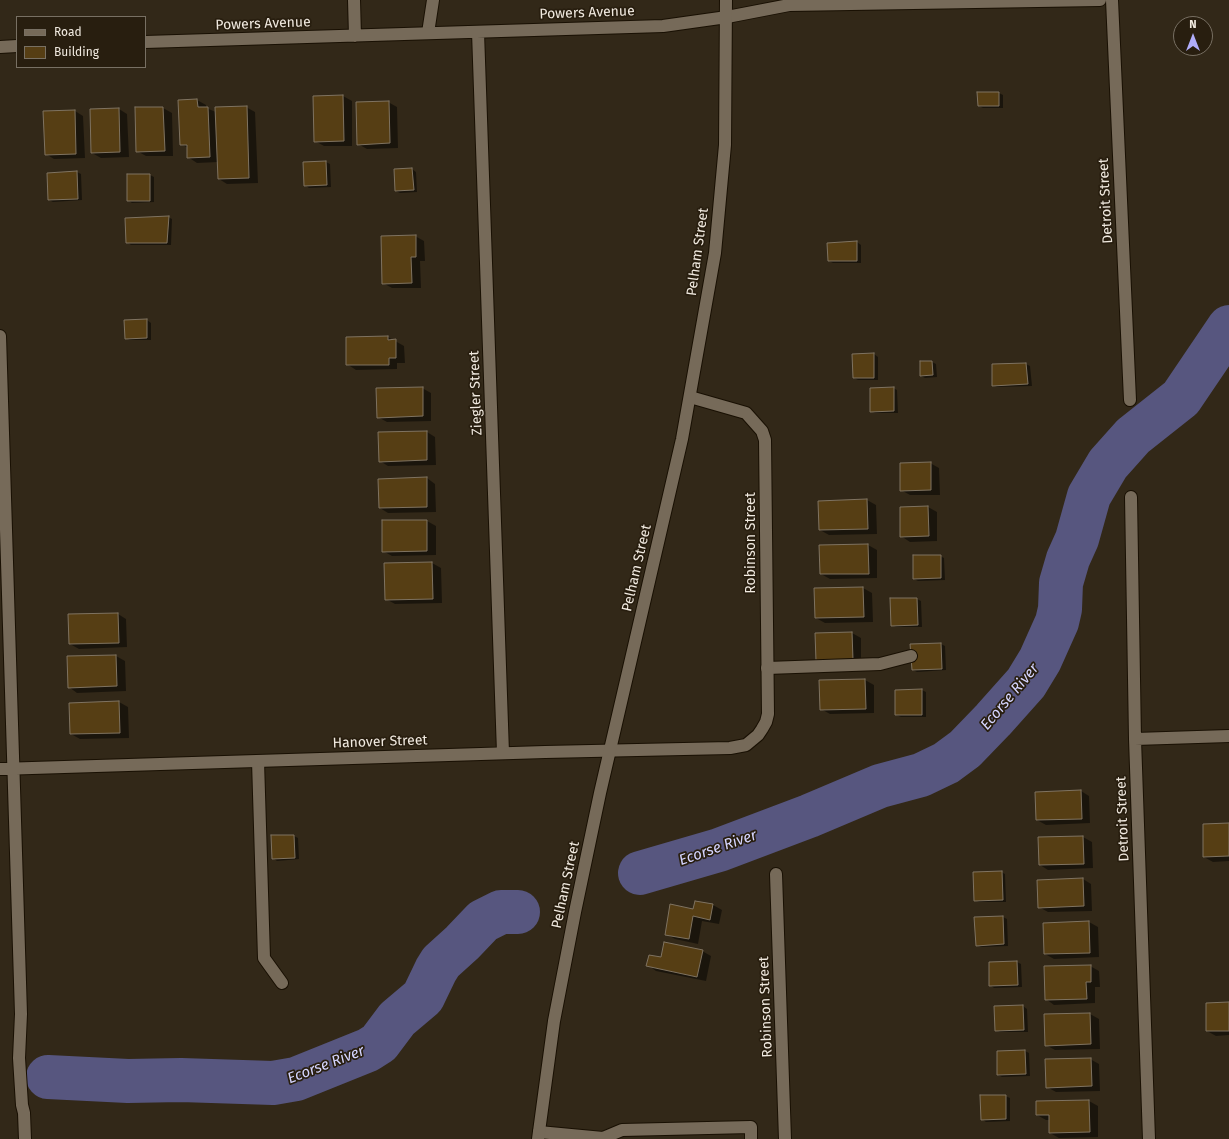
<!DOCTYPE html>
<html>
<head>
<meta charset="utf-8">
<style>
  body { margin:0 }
  #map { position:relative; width:1229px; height:1139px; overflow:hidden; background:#322818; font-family:"Fira Sans",sans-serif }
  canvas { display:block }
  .legend { position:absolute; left:16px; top:16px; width:130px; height:52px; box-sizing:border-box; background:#281e0f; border:1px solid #787063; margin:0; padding:5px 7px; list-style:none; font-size:12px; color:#f1eae0 }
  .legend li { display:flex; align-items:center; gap:8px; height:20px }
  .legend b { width:20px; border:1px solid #787063 }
  .north { position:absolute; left:1173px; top:16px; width:40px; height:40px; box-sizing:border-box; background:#281e0f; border:1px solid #787063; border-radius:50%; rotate:0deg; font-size:11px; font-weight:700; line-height:16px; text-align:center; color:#f1eae0 }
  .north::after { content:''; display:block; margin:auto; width:14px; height:18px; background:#b0adfa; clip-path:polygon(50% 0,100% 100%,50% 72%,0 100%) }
</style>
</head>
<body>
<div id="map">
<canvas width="1229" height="1139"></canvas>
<ul class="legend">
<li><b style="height:5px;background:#766a59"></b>Road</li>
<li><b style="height:11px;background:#563e14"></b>Building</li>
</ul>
<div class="north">N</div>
</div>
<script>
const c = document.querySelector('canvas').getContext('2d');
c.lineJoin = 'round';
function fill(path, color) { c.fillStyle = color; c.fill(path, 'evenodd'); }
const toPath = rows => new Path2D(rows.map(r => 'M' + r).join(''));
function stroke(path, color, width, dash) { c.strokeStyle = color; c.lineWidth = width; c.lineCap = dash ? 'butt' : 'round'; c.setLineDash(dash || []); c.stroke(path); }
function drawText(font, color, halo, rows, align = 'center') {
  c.font = font + ' "Fira Sans",sans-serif'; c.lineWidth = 3.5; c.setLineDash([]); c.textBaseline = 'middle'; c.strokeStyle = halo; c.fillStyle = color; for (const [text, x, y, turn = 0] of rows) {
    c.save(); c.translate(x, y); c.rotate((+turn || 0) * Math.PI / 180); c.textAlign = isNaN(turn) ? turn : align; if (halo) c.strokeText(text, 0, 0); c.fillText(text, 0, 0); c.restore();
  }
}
fill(toPath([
  [999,93,1003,95,1003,108,983,108,979,106],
  [343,96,352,101,352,146,324,146,315,141],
  [197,100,206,105,206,108,216,112,246,107,255,112,258,183,227,184,219,179,218,162,197,163,188,157,188,148,181,144,179,101],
  [388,102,397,107,398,148,367,149,358,144],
  [136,108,163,108,172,113,173,156,146,156,137,151],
  [119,109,127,114,129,157,101,158,92,153],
  [75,111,83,116,85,158,54,159,46,154],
  [326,162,330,164,331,187,309,188,305,185],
  [412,169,416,172,417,192,400,193,396,191],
  [77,172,81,174,82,200,53,202,49,200],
  [150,175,154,177,154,202,132,203,128,200],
  [168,217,172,219,171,245,131,245,127,242],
  [415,236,424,241,425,261,420,261,421,288,392,288,383,283],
  [857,242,861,245,861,263,833,263,829,261,828,244],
  [147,320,151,323,151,340,130,340,125,338],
  [388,337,404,346,405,363,397,363,397,369,356,370,347,364],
  [874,354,878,357,878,380,858,380,854,378,853,355],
  [921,362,932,362,936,364,937,377,925,378,921,376],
  [1026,364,1030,366,1032,386,997,387,993,385],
  [422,388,431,393,431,421,387,422,378,417],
  [893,388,897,390,898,413,875,413,871,411],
  [427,432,435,437,436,465,388,466,380,461],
  [930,463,939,468,940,495,910,495,901,490],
  [427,478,435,484,436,512,388,513,380,508],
  [867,500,876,505,877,534,829,535,820,530],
  [928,507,937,512,937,541,910,542,901,536],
  [427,521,436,526,436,555,392,556,383,551],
  [868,545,877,550,877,578,830,579,821,574],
  [940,556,944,558,945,580,918,581,914,579],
  [432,563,441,568,442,603,395,604,386,599],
  [863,588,872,593,873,622,825,623,816,618,815,589],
  [891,599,917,599,921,601,922,627,896,627,892,625],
  [118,614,126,619,127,647,79,649,70,644],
  [852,633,861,638,861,665,817,661],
  [941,644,945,646,946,670,917,672,913,670],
  [116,656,125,661,126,691,77,693,69,687,68,657],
  [865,680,874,685,874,713,830,714,821,709],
  [922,690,926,692,926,717,901,717,896,715],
  [119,702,128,707,129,738,80,739,71,734],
  [1081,791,1089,796,1090,823,1046,825,1037,820],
  [1229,824,1229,861,1213,862,1204,857],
  [294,836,298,838,299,859,277,861,273,858],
  [1083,837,1092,842,1093,868,1048,870,1040,865,1039,838],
  [1001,872,1005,874,1006,902,979,902,975,900],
  [1083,879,1091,884,1092,911,1048,912,1039,907],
  [696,902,713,905,722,910,719,924,702,921,698,944,675,939,666,934,694,910],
  [1003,917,1007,919,1008,946,981,947,977,945,975,918],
  [1089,922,1098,927,1099,957,1054,959,1045,954],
  [702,951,711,956,706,981,656,971,648,965,661,959],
  [1017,962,1021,964,1022,987,994,988,990,985],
  [1090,966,1099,971,1100,987,1095,987,1095,1003,1054,1005,1046,999],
  [1229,1003,1229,1035,1216,1036,1207,1031],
  [1023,1006,1027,1009,1028,1032,1000,1032,996,1030],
  [1090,1014,1099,1019,1100,1049,1055,1050,1046,1045,1045,1015],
  [1025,1051,1029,1053,1030,1076,1002,1077,998,1075,998,1052],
  [1090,1059,1099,1064,1100,1091,1056,1092,1047,1087],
  [1005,1096,1010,1098,1010,1121,986,1122,982,1119],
  [1089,1101,1098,1106,1098,1137,1059,1138,1050,1133,1050,1120,1046,1120,1037,1115]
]), '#0007');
stroke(toPath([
  [640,873,719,850,809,816,880,786,921,775,946,763,965,749,993,720,1026,683,1040,660,1057,622,1060,609,1061,583,1068,559,1077,539,1089,496,1108,464,1133,436,1181,398,1229,327],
  [48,1077,128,1081,181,1080,273,1083,296,1079,368,1050,379,1043,397,1019,423,997,436,970,441,962,462,943,483,921,501,912,518,912]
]), '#57567f', 44);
const building = toPath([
  [977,92,999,92,999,106,978,106,977,92],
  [343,95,344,141,314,142,313,96,343,95],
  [197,99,198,107,208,107,210,157,187,158,187,145,180,145,178,100,197,99],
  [389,101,390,143,357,145,356,102,389,101],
  [247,106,249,178,218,179,215,107,247,106],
  [135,107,163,107,165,151,136,152,135,107],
  [119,108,120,152,91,153,90,109,119,108],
  [75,110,76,154,45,155,43,111,75,110],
  [326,161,327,185,304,186,303,162,326,161],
  [412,168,414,190,395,191,394,169,412,168],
  [77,171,78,199,48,200,47,173,77,171],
  [127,174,150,174,150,201,127,201,127,174],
  [169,216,167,243,126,243,125,218,169,216],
  [416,235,416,257,411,257,412,283,382,284,381,236,416,235],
  [857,241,857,261,828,261,827,243,857,241],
  [147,319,147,338,125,339,124,320,147,319],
  [388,336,388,340,396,339,396,358,389,358,389,365,346,365,346,337,388,336],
  [874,353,874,378,853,378,852,354,874,353],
  [920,361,932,361,933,375,920,376,920,361],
  [1026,363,1028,384,992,386,992,364,1026,363],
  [423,387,423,416,377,418,376,388,423,387],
  [894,387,894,411,870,412,870,388,894,387],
  [427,431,427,460,379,462,378,432,427,431],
  [931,462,931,490,900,491,900,463,931,462],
  [427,477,427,507,379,508,378,479,427,477],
  [867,499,868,529,819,530,818,501,867,499],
  [928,506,929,536,900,537,900,507,928,506],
  [382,520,427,520,427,551,382,552,382,520],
  [868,544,869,574,820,574,819,545,868,544],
  [913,555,941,555,941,578,913,579,913,555],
  [432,562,433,599,385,600,384,563,432,562],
  [863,587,864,617,815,618,814,588,863,587],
  [890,598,917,598,918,625,891,626,890,598],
  [118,613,119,643,69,644,68,614,118,613],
  [852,632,853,660,816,661,815,633,852,632],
  [941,643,942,669,912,670,910,644,941,643],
  [116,655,117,686,68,688,67,656,116,655],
  [865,679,866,709,820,710,819,680,865,679],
  [922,689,922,715,895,715,895,690,922,689],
  [119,701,120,733,70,734,69,703,119,701],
  [1081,790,1082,819,1036,820,1035,792,1081,790],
  [1229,823,1229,856,1203,857,1203,824,1229,823],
  [271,835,294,835,295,858,272,859,271,835],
  [1083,836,1084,864,1039,865,1038,837,1083,836],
  [1002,871,1003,900,974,901,973,872,1002,871],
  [1083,878,1084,906,1038,908,1037,880,1083,878],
  [695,901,713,904,710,920,693,916,689,939,665,935,670,904,693,909,695,901],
  [1003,916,1004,944,976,946,974,917,1003,916],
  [1089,921,1090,953,1044,954,1043,923,1089,921],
  [664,942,703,950,697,977,646,966,649,955,661,957,664,942],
  [1017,961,1018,985,989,986,989,962,1017,961],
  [1091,965,1091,982,1086,982,1087,999,1045,1000,1044,966,1091,965],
  [1229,1002,1229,1031,1206,1031,1206,1003,1229,1002],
  [1023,1005,1024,1030,995,1031,994,1006,1023,1005],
  [1090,1013,1091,1044,1045,1046,1044,1014,1090,1013],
  [1025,1050,1026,1074,997,1075,997,1051,1025,1050],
  [1091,1058,1092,1086,1046,1088,1045,1059,1091,1058],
  [980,1095,1006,1095,1006,1119,981,1120,980,1095],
  [1089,1100,1090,1132,1049,1133,1049,1115,1036,1115,1036,1101,1089,1100]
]);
fill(building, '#563e14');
stroke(building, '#7f7361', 1);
const lane = toPath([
  [428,33,433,0],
  [767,668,880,664,911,656],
  [258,761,264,958,282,983],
  [539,1132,603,1138,622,1130,751,1127,751,1139]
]);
const street = toPath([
  [354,0,355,36],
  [1112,0,1130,400],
  [478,32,503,753],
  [145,42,663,26,727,17,789,5,1100,0],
  [0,47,17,46],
  [0,336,21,1014,19,1058,22,1105,24,1113,25,1139],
  [1131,497,1135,739,1149,1139],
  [1135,739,1229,736],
  [0,769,545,752,730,748,746,745,758,735,762,729,766,722,768,714,765,440,762,431,746,413,690,397],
  [776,874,785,1139]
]);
const secondary = toPath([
  [538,1139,554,1021,575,912,600,793,682,439,715,253,725,145,726,0]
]);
stroke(lane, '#191003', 14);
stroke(street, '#191003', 14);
stroke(secondary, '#191003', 14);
stroke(lane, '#766a59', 12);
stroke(street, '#766a59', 12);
stroke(secondary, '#766a59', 12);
drawText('14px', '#f1eae0', '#281e0f', [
  ["Powers Avenue",587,13,-2],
  ["Powers Avenue",263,24,-2],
  ["Detroit Street",1106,201,-93],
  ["Pelham Street",698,252,-82],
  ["Ziegler Street",476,393,-92],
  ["Robinson Street",751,543,-90],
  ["Pelham Street",637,568,-77],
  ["Hanover Street",380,742,-2],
  ["Detroit Street",1123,819,-92],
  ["Pelham Street",566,885,-78],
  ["Robinson Street",766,1007,-92]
]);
drawText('italic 15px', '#d5d5ff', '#281e0f', [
  ["Ecorse River",1010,697,-50],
  ["Ecorse River",718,848,-19],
  ["Ecorse River",326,1065,-21]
]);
</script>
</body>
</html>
